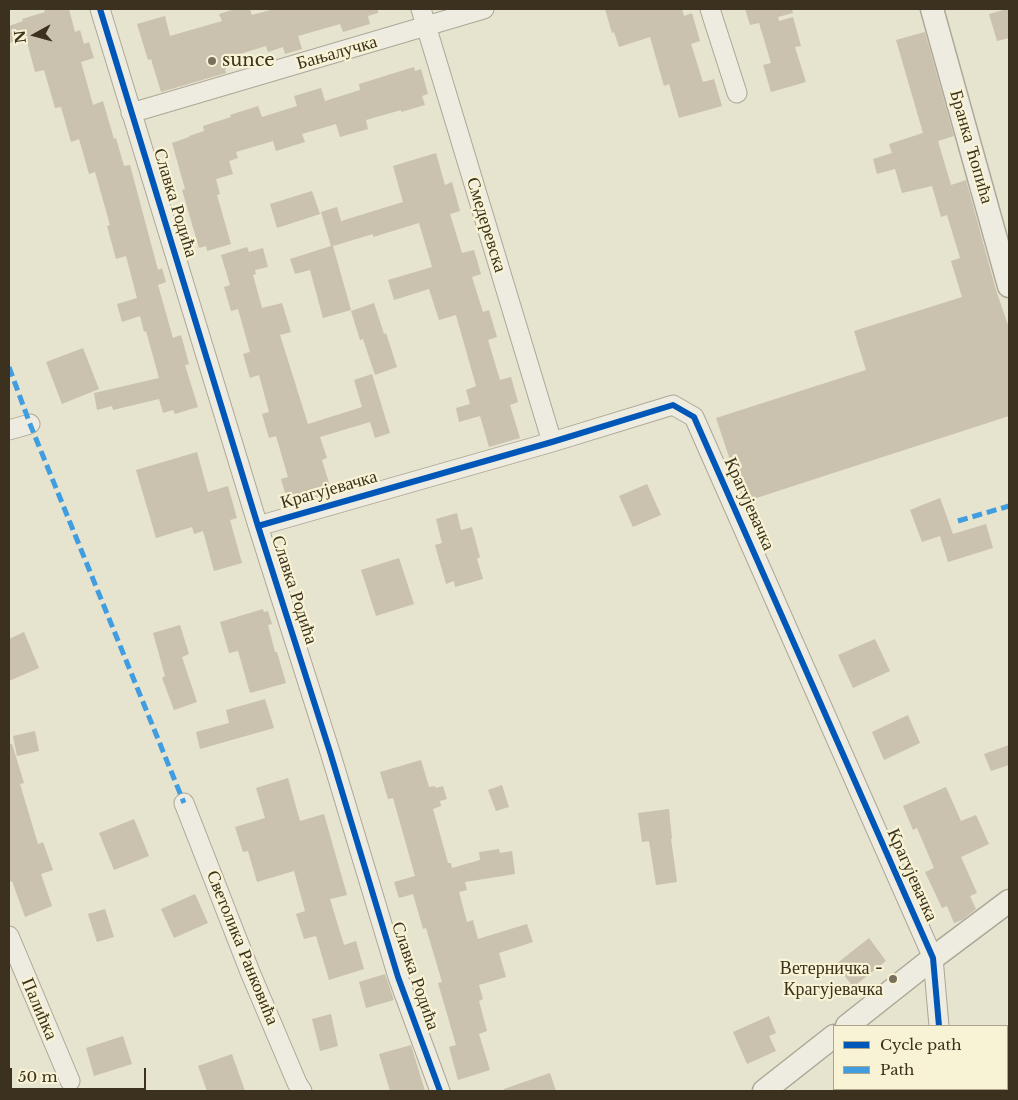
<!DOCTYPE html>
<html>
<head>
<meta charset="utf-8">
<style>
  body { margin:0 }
  #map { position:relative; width:1018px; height:1100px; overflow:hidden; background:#e6e3ce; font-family:"Libre Baskerville",serif }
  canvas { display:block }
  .frame { position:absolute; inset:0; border:10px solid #3c311e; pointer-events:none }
  .legend { position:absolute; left:833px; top:1025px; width:175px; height:65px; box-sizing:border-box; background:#f8f3d4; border:1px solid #ada58b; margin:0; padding:6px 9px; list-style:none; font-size:15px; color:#3c311e }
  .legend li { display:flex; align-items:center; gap:10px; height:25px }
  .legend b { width:25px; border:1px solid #ada58b }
  .north { position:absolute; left:10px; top:10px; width:50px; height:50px; -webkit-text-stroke:4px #f8f3d4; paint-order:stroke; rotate:263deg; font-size:14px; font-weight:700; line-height:20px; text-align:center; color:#3c311e }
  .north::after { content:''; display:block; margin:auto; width:18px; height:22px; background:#3c311e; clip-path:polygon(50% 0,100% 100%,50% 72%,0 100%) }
  .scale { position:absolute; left:10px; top:1068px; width:136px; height:22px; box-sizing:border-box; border:2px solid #3c311e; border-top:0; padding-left:6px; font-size:15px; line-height:18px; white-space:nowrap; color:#3c311e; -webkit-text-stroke:4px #f8f3d4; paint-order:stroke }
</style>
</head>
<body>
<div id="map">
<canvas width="1018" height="1100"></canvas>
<div class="frame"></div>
<ul class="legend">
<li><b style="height:6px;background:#0057b8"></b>Cycle path</li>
<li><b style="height:6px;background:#3f9de0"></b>Path</li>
</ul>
<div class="north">N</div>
<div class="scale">50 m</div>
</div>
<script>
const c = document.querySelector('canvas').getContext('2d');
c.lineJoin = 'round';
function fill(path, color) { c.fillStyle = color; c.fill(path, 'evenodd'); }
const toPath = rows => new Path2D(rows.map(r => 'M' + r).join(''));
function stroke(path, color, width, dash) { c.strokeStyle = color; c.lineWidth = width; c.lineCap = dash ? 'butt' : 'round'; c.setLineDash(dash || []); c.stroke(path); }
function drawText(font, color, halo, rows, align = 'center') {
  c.font = font + ' "Libre Baskerville",serif'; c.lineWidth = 4.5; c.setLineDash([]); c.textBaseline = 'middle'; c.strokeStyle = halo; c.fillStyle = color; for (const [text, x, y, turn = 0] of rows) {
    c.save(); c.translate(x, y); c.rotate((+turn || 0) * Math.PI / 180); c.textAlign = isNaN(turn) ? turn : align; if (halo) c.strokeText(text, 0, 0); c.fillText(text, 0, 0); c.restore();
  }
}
fill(toPath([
  [44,9,69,9,75,32,80,30,84,44,89,42,94,58,81,62,93,105,103,101,114,139,116,138,124,166,130,165,158,270,162,268,166,282,158,285,173,338,181,335,189,364,185,365,198,407,175,414,173,410,163,413,159,399,113,410,112,406,97,410,94,393,159,378,146,331,144,332,140,316,122,322,117,304,137,298,126,256,116,259,107,226,110,225,95,172,89,174,79,139,71,142,61,107,55,108,44,70,35,72,26,38,9,43,9,26,23,21,22,19,45,12],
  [235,9,250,9,252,15,274,9,378,9,378,13,368,16,370,24,343,32,340,24,298,36,302,49,285,54,283,47,268,52,266,46,227,58,230,67,225,69,226,73,161,92,151,59,148,60,137,24,165,16,170,36,222,21,219,14],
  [605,9,682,9,684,16,692,13,700,41,691,44,703,82,714,79,722,106,679,118,669,84,664,86,650,37,619,47,614,32,612,33],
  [745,9,792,9,793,13,778,17,779,21,793,17,801,46,795,47,806,82,771,92,763,65,771,63,759,23,750,25],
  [1007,9,1009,9,1009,38,997,41,989,14],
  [925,32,954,136,938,141,951,185,966,180,996,290,1009,328,1009,416,744,502,716,418,866,370,854,331,962,297,951,261,960,258,947,215,941,217,932,186,902,193,895,169,877,174,873,159,892,153,889,144,923,133,896,40],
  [414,67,415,71,421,69,428,94,422,96,425,105,401,112,401,110,366,120,368,129,340,137,336,124,302,134,305,142,276,151,273,141,236,152,238,158,229,161,233,174,216,179,220,194,217,195,231,244,207,251,206,246,199,248,182,190,185,189,172,143,189,137,189,136,204,131,203,126,231,117,230,115,258,106,262,117,297,106,294,96,321,88,325,101,360,90,359,84],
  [436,153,445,185,452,182,460,211,450,214,462,253,474,250,481,274,472,277,483,312,489,310,497,337,488,340,500,380,511,377,518,402,510,405,520,438,489,447,480,416,459,422,456,408,470,404,466,390,476,386,456,315,439,320,429,289,394,300,388,280,432,267,419,223,373,237,373,234,333,246,351,310,323,318,310,270,295,274,290,259,331,246,321,212,337,207,341,221,403,202,393,166],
  [312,191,320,214,277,228,270,204],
  [247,247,249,252,263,248,268,267,255,270,256,274,253,275,262,308,282,303,291,332,280,335,308,424,362,407,354,380,372,374,390,433,375,438,370,422,320,437,327,458,322,460,332,493,289,506,281,479,288,477,276,436,269,438,262,414,269,412,259,375,250,378,243,354,250,352,238,309,231,311,224,287,230,285,221,255],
  [374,303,384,334,386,333,397,367,375,375,363,339,360,340,351,311],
  [83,348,99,389,62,404,46,362],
  [197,452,208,492,228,486,237,518,230,520,242,563,214,571,203,531,194,534,192,527,156,538,136,470],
  [647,484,661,515,633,527,619,496],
  [940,498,953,534,986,524,993,548,948,562,940,536,922,542,910,510],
  [457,513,461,530,472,527,480,557,477,559,483,579,455,587,454,581,446,584,435,545,442,543,436,519],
  [399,558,414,604,376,616,361,570],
  [263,609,264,612,268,611,272,624,268,625,275,652,277,652,286,683,250,693,238,651,229,653,220,622],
  [180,625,189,654,182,657,197,702,174,710,162,678,165,676,153,633],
  [24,632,39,668,9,681,9,639],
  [875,639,890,671,853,688,838,655],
  [265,699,274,728,200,749,196,732,229,723,226,710],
  [908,715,920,743,884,760,872,732],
  [35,731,39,751,17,756,13,736],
  [9,744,12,744,24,783,20,784,38,844,43,842,53,870,41,874,52,906,25,917,12,881,9,882],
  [1009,745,1009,765,991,771,984,754],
  [421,760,429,787,435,786,436,788,443,786,447,799,440,801,441,806,433,809,448,863,451,863,452,868,480,860,479,852,499,849,500,853,512,851,515,874,465,882,467,890,459,892,467,922,473,920,478,939,527,924,533,942,499,953,506,977,479,985,483,999,479,1001,487,1031,479,1034,490,1070,458,1080,449,1047,456,1045,438,983,442,982,426,928,423,929,413,894,399,898,394,882,415,876,393,798,388,799,380,772],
  [288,778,300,821,324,814,347,895,330,899,344,945,356,941,364,969,329,980,316,936,304,939,296,914,305,911,294,871,257,882,248,851,243,852,235,827,265,818,256,788],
  [502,785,509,807,496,811,488,790],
  [946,787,961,821,976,815,989,844,961,857,977,893,970,896,976,909,962,920,954,923,947,906,942,908,925,872,934,868,917,828,913,830,903,806],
  [669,809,672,839,671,839,677,882,656,885,649,841,642,842,638,813],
  [134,819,149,856,114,870,99,833],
  [195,894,208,923,174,938,161,909],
  [105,909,114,937,97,942,88,914],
  [869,938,886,961,853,987,836,964],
  [385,974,394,1000,366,1008,359,982],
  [331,1014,338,1046,320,1051,312,1019],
  [769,1016,776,1033,769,1036,776,1051,747,1064,733,1032],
  [123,1036,132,1064,94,1076,86,1048],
  [411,1045,425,1091,390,1091,379,1054],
  [232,1054,245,1091,207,1091,198,1066],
  [550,1073,556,1091,504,1091,504,1089]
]), '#cac1ae');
const minor = toPath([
  [100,9,258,526,330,752,398,977,440,1091],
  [421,9,552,442],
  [710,9,737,93],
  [131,113,484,9],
  [9,430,30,424],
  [258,526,552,442,673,405,694,417,933,958,939,1026],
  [184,803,250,972,297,1083,302,1091],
  [9,936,70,1081],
  [963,1089,964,1091]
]);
const tertiary = toPath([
  [932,9,1009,286],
  [847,1026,933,958,1009,901],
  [764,1091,834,1036]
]);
stroke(minor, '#aca797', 21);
stroke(tertiary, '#aca797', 25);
stroke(minor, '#eeece0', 19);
stroke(tertiary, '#eeece0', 22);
stroke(toPath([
  [9,367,30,424,184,803],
  [958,521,1009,506]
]), '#3f9de0', 5, [10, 5]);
stroke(toPath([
  [100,9,258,526,330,752,398,977,440,1091],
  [258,526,552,442,673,405,694,417,933,958,939,1026]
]), '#0057b8', 6);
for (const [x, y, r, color] of [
  [212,61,5,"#786f5c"],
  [893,979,5,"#786f5c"]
]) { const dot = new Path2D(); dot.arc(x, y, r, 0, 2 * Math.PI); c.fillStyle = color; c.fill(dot); stroke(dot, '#f8f3d4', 2); }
drawText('18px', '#3c311e', '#f8f3d4', [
  ["Бањалучка",337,53,-16],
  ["Бранка Ћопића",971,147,74],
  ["Славка Родића",175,203,73],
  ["Смедеревска",486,225,73],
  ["Крагујевачка",329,490,-16],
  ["Крагујевачка",749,504,66],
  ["Славка Родића",294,590,72],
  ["Крагујевачка",912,875,66],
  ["Светолика Ранковића",242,948,68],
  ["Славка Родића",415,976,71],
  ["Палићка",39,1009,67]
]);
drawText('18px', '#3c311e', '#f8f3d4', [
  ["sunce",222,61],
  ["Ветерничка -",883,969,"right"],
  ["Крагујевачка",883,990,"right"]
], 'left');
</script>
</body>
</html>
